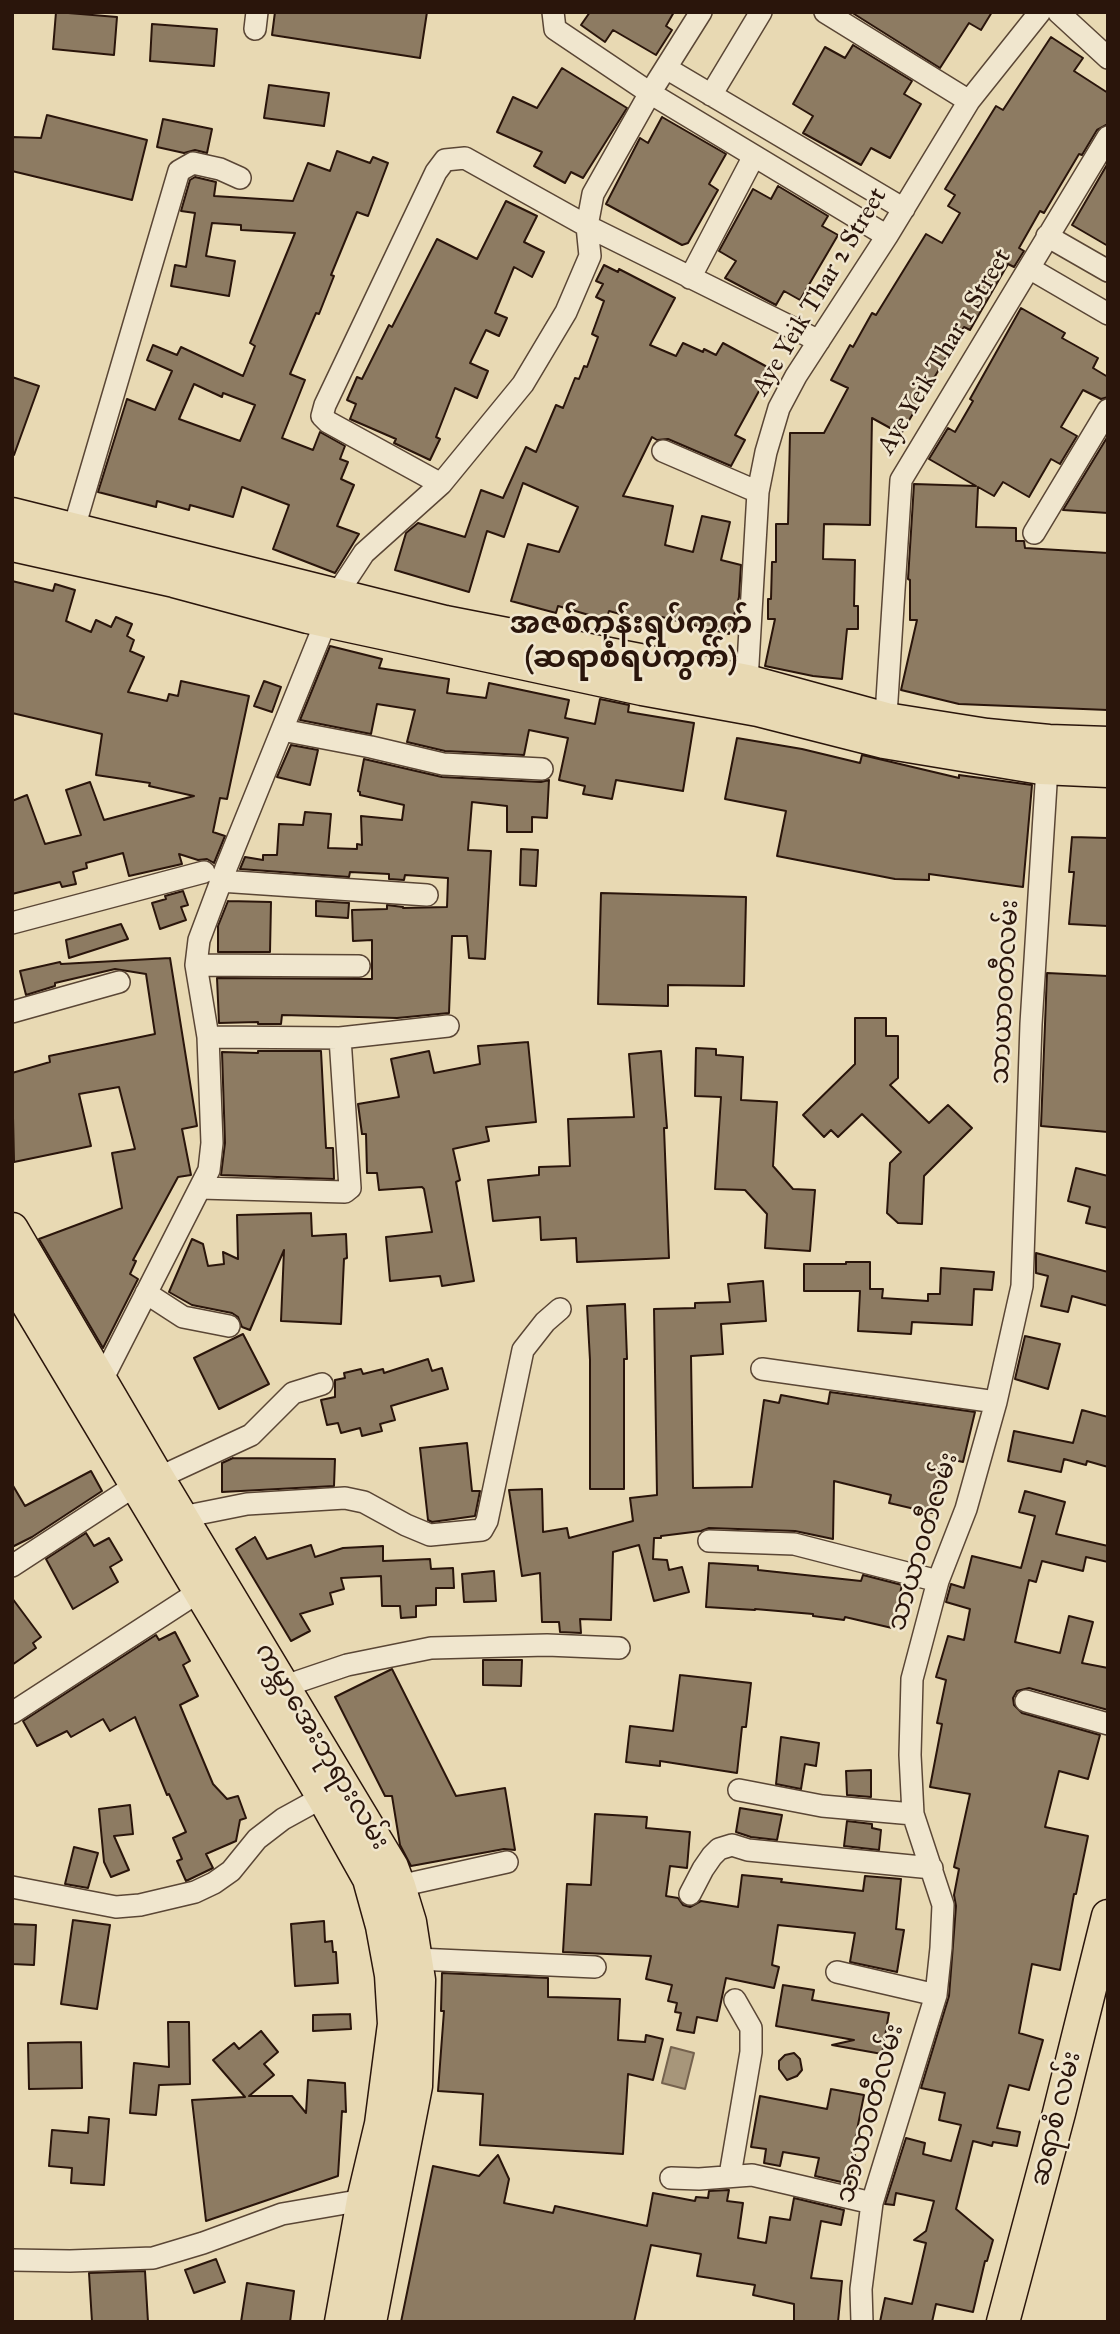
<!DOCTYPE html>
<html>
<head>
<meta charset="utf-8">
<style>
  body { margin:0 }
  #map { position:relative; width:1120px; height:2334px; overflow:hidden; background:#e8d9b3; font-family:"IM FELL Great Primer",serif }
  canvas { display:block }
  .frame { position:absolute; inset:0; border:14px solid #2a150b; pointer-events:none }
</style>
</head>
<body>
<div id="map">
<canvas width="1120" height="2334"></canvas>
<div class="frame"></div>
</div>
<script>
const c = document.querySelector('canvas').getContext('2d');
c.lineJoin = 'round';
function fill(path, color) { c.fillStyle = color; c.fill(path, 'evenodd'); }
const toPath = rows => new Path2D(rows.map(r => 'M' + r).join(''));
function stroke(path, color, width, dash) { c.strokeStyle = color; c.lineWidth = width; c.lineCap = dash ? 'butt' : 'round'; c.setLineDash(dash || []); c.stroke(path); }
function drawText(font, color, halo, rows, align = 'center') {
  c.font = font + ' "IM FELL Great Primer","Noto Sans Myanmar",serif'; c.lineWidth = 5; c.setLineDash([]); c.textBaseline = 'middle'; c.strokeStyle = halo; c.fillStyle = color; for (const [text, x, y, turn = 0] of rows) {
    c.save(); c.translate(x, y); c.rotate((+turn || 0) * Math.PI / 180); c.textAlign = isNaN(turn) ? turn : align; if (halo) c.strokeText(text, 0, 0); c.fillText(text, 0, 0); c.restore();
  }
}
const water = toPath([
  [671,2047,694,2053,685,2089,662,2083,671,2047]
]);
fill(water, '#a7967a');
stroke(water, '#75624e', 2);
const building = toPath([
  [56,12,117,17,114,55,53,49,56,12],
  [275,12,427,12,420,58,272,35,275,12],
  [590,12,674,12,666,26,672,30,656,55,613,30,605,42,581,25,590,12],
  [851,12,992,12,981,30,969,23,940,68,851,12],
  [152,24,217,29,214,66,150,61,152,24],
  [1051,37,1083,58,1074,71,1108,93,1108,124,1097,130,1082,155,1079,154,1044,213,1040,211,1019,248,1024,251,1014,267,1008,264,970,330,964,327,901,434,872,418,870,525,824,524,823,559,855,560,854,606,858,606,858,629,847,629,842,679,813,676,765,666,775,619,768,619,768,599,771,599,772,562,776,562,776,524,788,524,790,433,824,433,848,388,831,380,850,345,853,347,872,313,876,315,926,234,942,243,960,213,948,206,955,195,945,189,996,106,1003,110,1051,37],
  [853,45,912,81,904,94,921,104,890,158,871,148,861,165,803,133,813,116,793,104,825,47,845,58,853,45],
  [562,68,627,108,583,178,571,172,565,183,534,166,542,152,497,132,513,97,537,108,562,68],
  [269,85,329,93,324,126,264,118,269,85],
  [47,115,147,140,132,200,12,171,12,137,41,138,47,115],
  [662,117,726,154,709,184,718,190,688,243,682,245,606,204,640,138,648,143,662,117],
  [163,119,212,129,207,153,195,150,184,153,157,147,163,119],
  [337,151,370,163,373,157,388,163,368,216,357,212,331,275,334,276,319,314,316,313,290,374,305,380,282,438,313,450,320,432,345,446,340,459,348,462,341,479,354,485,337,526,359,534,335,573,273,549,289,505,242,487,233,517,190,505,189,510,157,501,156,507,98,492,127,399,155,410,172,371,147,360,153,345,177,355,181,347,243,376,255,346,250,343,295,233,241,230,241,225,212,223,206,256,235,261,229,296,171,286,175,265,186,267,195,213,181,211,190,180,195,177,216,182,214,196,293,201,308,163,330,171,337,151],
  [194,384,222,397,223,393,255,405,240,441,179,419,194,384],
  [1108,163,1108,246,1072,225,1108,163],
  [778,186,828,216,822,226,838,235,800,300,784,291,776,305,725,278,736,261,719,251,753,189,771,199,778,186],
  [506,201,537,216,524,242,544,252,532,277,514,267,495,313,507,318,499,336,486,330,470,363,488,371,477,398,455,388,436,437,440,439,430,460,394,443,396,439,350,419,356,404,347,400,357,377,362,379,389,325,392,327,437,239,477,259,506,201],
  [604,265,618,272,619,269,675,298,650,345,676,356,683,343,703,352,704,349,716,355,723,343,771,369,735,435,745,440,731,466,668,439,657,440,652,437,623,496,673,506,665,545,693,552,702,516,730,522,721,560,741,565,739,597,729,634,662,617,660,625,609,611,606,620,558,606,556,613,511,601,528,544,559,552,578,507,523,483,504,537,487,531,469,592,395,570,406,533,418,523,465,537,481,490,503,498,526,447,536,452,556,405,563,408,575,378,579,379,584,366,587,367,598,337,592,334,604,301,596,297,603,284,596,281,604,265],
  [1021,308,1065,333,1062,338,1098,358,1093,368,1108,377,1108,397,1101,399,1083,390,1061,427,1077,436,1060,464,1051,459,1029,497,1003,482,994,496,978,487,976,527,1016,528,1016,541,1024,541,1025,548,1108,553,1108,710,959,704,901,690,917,620,910,620,910,580,908,579,914,484,976,486,929,459,948,428,955,432,973,401,970,399,1021,308],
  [12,377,39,386,14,455,12,455,12,377],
  [1108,436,1108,513,1063,510,1108,436],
  [12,581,53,591,55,584,75,590,66,621,91,632,96,620,111,627,116,617,132,624,127,636,134,640,130,651,144,657,128,692,167,701,169,694,178,696,181,681,249,696,227,799,220,798,213,832,225,836,214,863,207,859,198,860,179,854,182,864,129,876,123,853,86,863,87,868,73,872,76,884,62,887,60,882,12,894,12,801,27,795,45,844,81,835,66,790,90,782,104,820,194,796,149,786,150,783,96,775,102,734,12,713,12,581],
  [330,646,382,659,379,668,449,679,447,693,486,698,489,683,569,700,565,718,595,724,600,699,629,705,628,712,694,723,683,791,616,780,612,799,583,794,585,786,559,780,568,738,529,730,524,755,445,751,407,742,415,710,377,704,371,734,300,720,330,646],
  [264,681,281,687,272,712,254,706,264,681],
  [737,738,802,749,860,763,862,755,959,778,959,775,1032,785,1023,887,929,874,929,880,895,879,777,856,786,811,725,799,737,738],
  [291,745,318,750,310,785,277,777,291,745],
  [364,759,442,777,541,782,549,780,547,818,532,817,532,832,507,832,507,806,472,802,468,850,491,851,485,959,469,958,467,936,452,936,449,1013,397,1018,282,1015,281,1024,258,1024,258,1022,219,1023,217,978,372,979,372,940,353,941,352,910,387,909,387,905,403,907,403,908,447,907,448,878,405,875,404,880,389,879,389,874,350,872,349,877,240,869,245,857,263,860,263,855,277,855,279,824,303,825,305,812,331,814,328,848,357,849,357,844,362,845,361,816,402,820,404,805,360,795,360,792,358,791,364,759],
  [1072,837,1108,838,1108,926,1069,924,1074,872,1069,872,1072,837],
  [521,849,538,850,536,886,520,885,521,849],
  [183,891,188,905,181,907,186,920,160,929,152,903,166,899,165,896,183,891],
  [601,893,746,897,744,986,668,985,668,1006,598,1004,601,893],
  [228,901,271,902,270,952,218,952,218,926,228,901],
  [316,901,349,903,348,918,316,916,316,901],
  [121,924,128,939,69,958,66,940,121,924],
  [170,958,197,1126,182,1129,191,1175,178,1177,133,1260,136,1261,130,1274,138,1279,103,1348,39,1239,122,1208,112,1153,135,1149,119,1087,79,1094,91,1146,14,1162,12,1073,50,1062,49,1056,155,1034,146,974,115,969,55,983,55,986,26,995,20,971,60,962,61,964,170,958],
  [1047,973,1108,976,1108,1132,1041,1126,1047,973],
  [855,1018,886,1018,886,1036,898,1036,898,1078,890,1085,929,1123,948,1105,972,1128,924,1176,922,1224,898,1223,887,1213,890,1163,901,1152,862,1114,838,1137,831,1130,824,1137,803,1115,855,1064,855,1018],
  [528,1042,536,1122,486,1127,489,1141,453,1149,460,1180,456,1182,474,1281,442,1286,440,1276,390,1281,386,1237,432,1232,424,1189,422,1187,379,1190,377,1173,367,1173,366,1134,362,1134,358,1104,399,1097,391,1059,429,1051,434,1073,480,1064,478,1046,528,1042],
  [696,1048,716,1049,716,1055,743,1057,741,1100,777,1102,773,1166,793,1189,815,1190,810,1251,765,1248,767,1214,745,1190,715,1189,721,1097,695,1096,696,1048],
  [258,1051,321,1051,326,1148,333,1148,334,1179,221,1175,225,1143,222,1052,258,1053,258,1051],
  [661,1051,667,1128,664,1128,669,1258,577,1262,576,1238,541,1240,540,1217,493,1221,488,1180,539,1175,539,1167,570,1166,568,1119,634,1117,629,1054,661,1051],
  [1076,1168,1108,1176,1108,1228,1086,1223,1090,1207,1068,1201,1076,1168],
  [311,1213,312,1236,346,1234,347,1258,344,1259,341,1324,281,1321,284,1250,250,1330,242,1327,238,1317,232,1313,192,1305,169,1292,192,1239,203,1244,208,1266,224,1264,223,1252,238,1259,237,1215,311,1213],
  [1036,1253,1108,1272,1108,1306,1072,1296,1068,1312,1041,1306,1048,1276,1036,1273,1036,1253],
  [846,1262,870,1262,870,1289,883,1289,882,1298,928,1301,928,1294,940,1294,941,1268,994,1272,992,1290,974,1289,972,1325,912,1322,911,1334,858,1331,860,1291,804,1291,804,1264,846,1264,846,1262],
  [763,1281,766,1321,721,1324,723,1354,691,1356,693,1488,752,1487,764,1400,779,1403,781,1395,828,1404,830,1392,975,1412,963,1462,945,1458,932,1513,889,1503,891,1495,834,1481,833,1539,795,1531,709,1528,701,1531,661,1536,661,1538,654,1538,653,1559,667,1560,669,1570,682,1567,689,1592,654,1601,639,1545,613,1552,611,1620,580,1619,581,1633,560,1632,559,1622,542,1622,540,1573,522,1576,509,1490,542,1489,543,1532,567,1528,569,1538,633,1521,630,1498,657,1495,654,1309,695,1308,695,1303,730,1302,728,1284,763,1281],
  [625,1304,627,1359,624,1359,624,1489,590,1489,590,1360,587,1306,625,1304],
  [243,1334,269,1384,219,1409,194,1358,243,1334],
  [1025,1336,1060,1344,1048,1389,1015,1379,1025,1336],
  [428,1359,432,1371,442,1368,448,1389,391,1406,395,1420,380,1424,382,1431,362,1436,360,1428,341,1433,338,1423,327,1425,321,1400,335,1397,335,1380,345,1378,344,1373,361,1369,363,1374,383,1369,384,1373,428,1359],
  [1082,1410,1108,1417,1108,1467,1087,1461,1086,1465,1064,1459,1061,1472,1008,1461,1014,1431,1073,1443,1082,1410],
  [467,1443,472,1491,480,1491,475,1516,432,1522,428,1520,420,1448,467,1443],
  [233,1458,335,1459,334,1486,222,1492,222,1463,233,1458],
  [91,1471,102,1491,32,1537,12,1547,12,1484,25,1506,91,1471],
  [1025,1491,1065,1502,1056,1534,1108,1546,1108,1562,1086,1557,1083,1571,1042,1561,1036,1582,1029,1580,1015,1642,1060,1653,1069,1616,1093,1622,1082,1663,1108,1668,1108,1710,1029,1688,1017,1691,1013,1698,1014,1705,1022,1713,1100,1735,1088,1779,1059,1771,1045,1827,1088,1836,1076,1894,1074,1894,1060,1970,1032,1964,1019,2033,1043,2040,1029,2090,1009,2085,997,2128,1020,2132,1017,2146,993,2142,992,2146,973,2141,956,2209,993,2240,987,2261,985,2261,973,2312,936,2304,932,2322,880,2322,885,2298,912,2304,926,2243,914,2240,926,2231,934,2201,896,2193,894,2205,885,2204,906,2138,925,2143,923,2154,951,2161,961,2125,939,2120,945,2093,921,2088,949,1996,956,1906,954,1895,959,1869,954,1867,970,1794,930,1787,942,1724,937,1723,946,1680,936,1677,948,1636,964,1640,970,1609,946,1602,951,1584,964,1588,972,1556,1021,1568,1035,1516,1019,1512,1025,1491],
  [86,1533,94,1546,109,1538,122,1560,110,1567,118,1582,73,1609,46,1559,86,1533],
  [255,1537,267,1559,311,1545,315,1557,343,1548,383,1546,383,1561,430,1559,431,1569,453,1568,454,1588,436,1588,436,1605,416,1606,416,1617,401,1618,400,1606,382,1606,381,1576,341,1578,344,1589,330,1593,333,1604,300,1614,310,1631,291,1641,236,1549,255,1537],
  [709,1563,758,1566,758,1570,861,1581,863,1575,902,1585,892,1628,845,1617,844,1620,813,1616,813,1614,755,1609,755,1610,706,1607,709,1563],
  [494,1571,496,1601,464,1602,462,1574,494,1571],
  [12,1598,41,1637,33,1643,36,1648,12,1665,12,1598],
  [175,1632,190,1661,183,1665,198,1696,180,1705,213,1784,227,1799,238,1796,246,1818,240,1820,236,1841,206,1854,213,1868,186,1881,177,1861,182,1859,173,1838,186,1832,169,1794,167,1795,135,1717,110,1731,103,1719,71,1737,67,1731,37,1746,23,1721,156,1635,159,1640,175,1632],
  [483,1660,522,1660,521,1686,483,1685,483,1660],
  [392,1669,456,1796,505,1788,515,1850,504,1849,411,1866,400,1845,392,1796,385,1796,335,1697,392,1669],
  [680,1675,751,1683,746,1727,742,1727,737,1773,660,1761,660,1766,626,1762,630,1726,673,1731,680,1675],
  [781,1737,819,1743,816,1766,805,1764,801,1789,776,1784,781,1737],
  [871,1770,871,1797,847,1795,846,1771,871,1770],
  [130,1805,133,1834,114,1836,129,1870,111,1877,104,1862,99,1809,130,1805],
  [740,1808,782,1815,777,1840,751,1837,736,1832,740,1808],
  [595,1814,647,1817,646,1828,690,1832,687,1868,670,1866,666,1896,678,1898,683,1905,690,1907,701,1901,738,1907,742,1875,782,1879,781,1882,863,1891,865,1876,901,1879,896,1929,904,1930,897,1972,850,1962,855,1933,778,1925,772,1965,779,1967,774,1988,726,1978,717,2021,697,2017,694,2033,677,2030,681,2013,675,2012,677,2003,668,2001,672,1985,646,1979,651,1956,563,1952,567,1884,591,1885,595,1814],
  [847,1821,872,1824,872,1828,881,1830,879,1850,844,1846,847,1821],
  [74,1847,98,1853,88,1888,65,1884,74,1847],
  [73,1920,110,1925,97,2009,61,2004,73,1920],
  [324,1921,325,1942,332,1941,333,1952,336,1952,338,1983,295,1986,291,1924,324,1921],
  [12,1924,36,1925,34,1965,12,1964,12,1924],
  [442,1973,548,1978,548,1997,620,1999,618,2040,645,2042,646,2035,663,2039,653,2080,628,2074,623,2154,480,2145,483,2094,438,2091,444,2011,441,2011,442,1973],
  [783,1985,814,1990,812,2000,889,2013,882,2054,832,2045,854,2040,776,2026,783,1985],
  [350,2014,351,2029,313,2031,313,2015,350,2014],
  [168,2022,189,2022,190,2084,159,2085,156,2115,130,2113,134,2063,169,2067,168,2022],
  [261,2031,278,2052,264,2064,274,2075,249,2096,292,2096,306,2113,308,2080,345,2083,346,2112,342,2111,338,2176,206,2221,192,2100,245,2097,213,2060,234,2043,239,2049,261,2031],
  [81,2042,82,2088,29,2089,28,2043,81,2042],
  [794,2053,800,2059,802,2070,797,2076,787,2080,779,2069,779,2061,785,2055,794,2053],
  [831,2089,864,2095,852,2155,855,2155,850,2184,815,2176,819,2158,783,2152,780,2166,764,2163,766,2149,751,2147,760,2096,827,2109,831,2089],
  [89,2117,109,2119,104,2185,71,2183,72,2168,49,2166,52,2130,88,2133,89,2117],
  [498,2155,509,2179,504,2203,553,2213,555,2206,647,2226,653,2193,695,2201,696,2197,708,2198,709,2191,729,2190,727,2201,743,2203,738,2238,766,2243,770,2217,790,2220,794,2198,844,2210,841,2225,821,2221,811,2278,842,2281,838,2322,794,2322,794,2304,753,2295,755,2285,697,2276,701,2254,651,2245,634,2322,401,2322,433,2166,479,2176,498,2155],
  [216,2259,225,2282,194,2293,185,2270,216,2259],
  [145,2271,148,2322,92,2322,89,2273,145,2271],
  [247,2283,294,2291,290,2322,241,2322,247,2283]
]);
fill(building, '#8d7b62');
stroke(building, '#2a150b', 2);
const minor = toPath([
  [553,12,555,29,650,93,887,236],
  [825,12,969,101],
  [1058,12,1108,58],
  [255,29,257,12],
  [666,68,904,209],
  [711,95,761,12],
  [1047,236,1108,271],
  [1029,268,1108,314],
  [690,278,754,156],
  [663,451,758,492],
  [441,484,328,422,322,416,325,405,436,172,445,160,465,158,587,226,819,341],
  [74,528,179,171,193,163,220,169,240,178],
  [1034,533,1108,410],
  [747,681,758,492,766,452,779,408,796,376,887,236,969,101,1040,12],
  [282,730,371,747,443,764,542,769],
  [885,731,901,480,1108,137],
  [220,881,427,895],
  [12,923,204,872],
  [196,965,359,966],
  [12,1012,119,982],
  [340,1038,448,1026],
  [200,1188,345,1192,350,1188,340,1038,208,1037],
  [146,1293,183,1317,229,1326],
  [762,1369,996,1402],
  [101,1382,209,1170,212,1143,208,1037,196,965,199,940,226,868,337,594,364,553,441,484,523,384,566,312,590,256,587,226,593,194,650,93,701,12],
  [158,1478,251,1435,293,1393,322,1384],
  [182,1517,247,1504,345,1498,364,1502,406,1525,430,1535,482,1530,487,1521,523,1350,545,1322,560,1309],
  [709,1541,794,1544,938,1581],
  [12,1566,136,1485],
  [285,1686,347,1665,431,1648,547,1645,619,1648],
  [1026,1701,1108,1724],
  [12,1713,200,1591],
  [739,1790,822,1806,913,1814],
  [399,1886,507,1862],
  [12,1887,116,1907,140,1905,195,1892,214,1883,231,1871,257,1839,283,1819,323,1797],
  [690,1894,703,1869,712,1856,719,1849,732,1845,748,1850,932,1868],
  [417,1959,595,1967],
  [837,1972,936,1995],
  [730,2175,751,2052,751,2028,735,2000],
  [671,2178,699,2179,752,2175,872,2203],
  [12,2260,70,2261,153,2258,203,2243,282,2214,363,2200],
  [862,2322,861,2289,872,2203,936,1995,941,1948,943,1905,913,1814,910,1755,912,1679,938,1581,966,1509,996,1402,1022,1286,1031,1024,1047,768]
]);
const primary = toPath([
  [12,514,445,622,747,681,886,719,987,735,1049,741,1108,743],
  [12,545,174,581,308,617,642,689,758,710,884,742,1041,768,1108,771],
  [12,1229,158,1478,392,1867,399,1886,410,1922,419,1980,416,2086,370,2322],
  [12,1278,323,1797,369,1879,382,1926,391,1975,394,2024,381,2124,363,2200,341,2322],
  [1003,2322,1059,2113,1108,1916]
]);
stroke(minor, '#5a4635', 24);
stroke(primary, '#2a150b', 35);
stroke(minor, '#f0e6ce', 21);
stroke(primary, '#e8d9b3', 32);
drawText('26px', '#2a150b', '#f0e6ce', [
  ["Aye Yeik Thar 2 Street",820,292,-59],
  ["Aye Yeik Thar 1 Street",945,352,-59],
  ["သာယာဝတီလမ်း",1006,992,-87],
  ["သာယာဝတီလမ်း",924,1542,-73],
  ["ကမ္ဘာအေးဘုရားလမ်း",321,1747,59],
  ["သာယာဝတီလမ်း",871,2114,-74],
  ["ဆရာစံ လမ်း",1057,2119,-76]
]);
drawText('bold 30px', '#2a150b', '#f0e6ce', [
  ["အဇစ်ကုန်းရပ်ကွက်",631,626],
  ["(ဆရာစံရပ်ကွက်)",631,660]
]);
</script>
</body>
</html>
